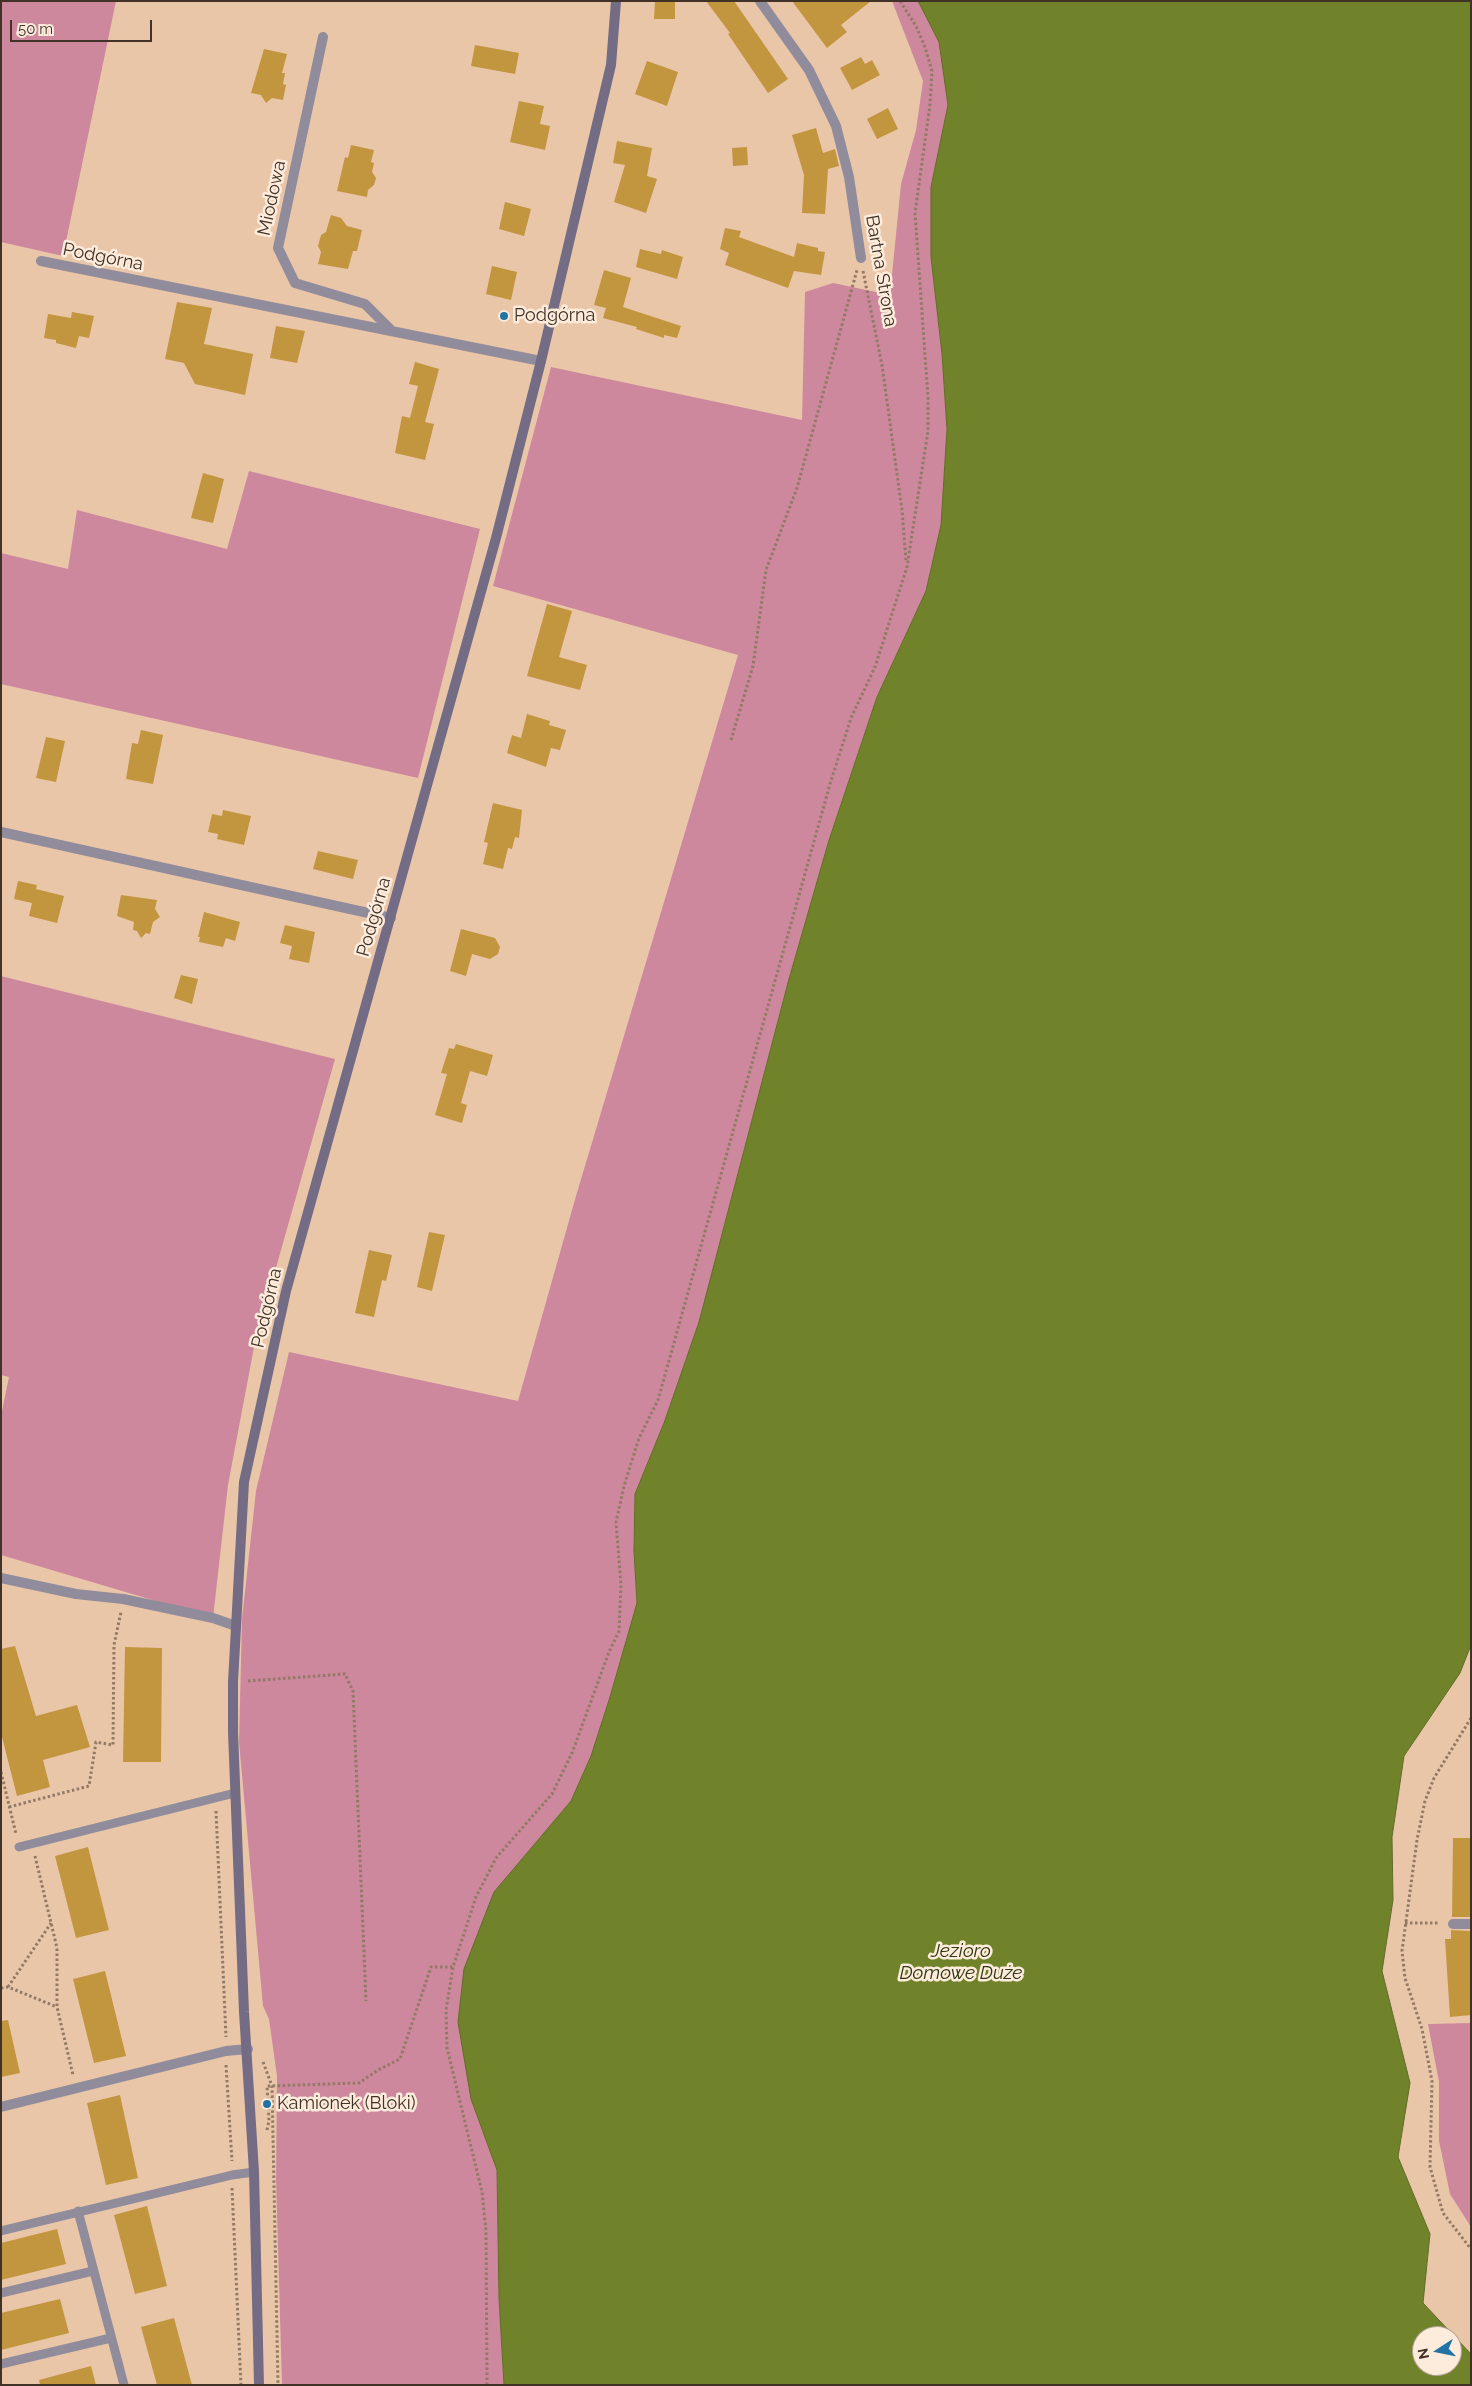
<!DOCTYPE html>
<html>
<head>
<meta charset="utf-8">
<style>
  body { margin:0 }
  #map { position:relative; width:1472px; height:2386px; overflow:hidden; background:#eac6a9; font-family:Raleway,sans-serif }
  canvas { display:block }
  .frame { position:absolute; inset:0; border:2px solid #403226; pointer-events:none }
  .north { position:absolute; left:1412px; top:2326px; width:50px; height:50px; box-sizing:border-box; background:#fdebdc; border:1px solid #b1a193; border-radius:50%; rotate:259deg; font-size:14px; font-weight:700; line-height:20px; text-align:center; color:#403226 }
  .north::after { content:''; display:block; margin:auto; width:18px; height:22px; background:#2073a4; clip-path:polygon(50% 0,100% 100%,50% 72%,0 100%) }
  .scale { position:absolute; left:10px; top:20px; width:142px; height:22px; box-sizing:border-box; border:2px solid #403226; border-top:0; padding-left:6px; font-size:15px; line-height:18px; white-space:nowrap; color:#403226; -webkit-text-stroke:4px #fdebdc; paint-order:stroke }
</style>
</head>
<body>
<div id="map">
<canvas width="1472" height="2386"></canvas>
<div class="frame"></div>
<div class="north">N</div>
<div class="scale">50 m</div>
</div>
<script>
const c = document.querySelector('canvas').getContext('2d');
c.lineJoin = 'round';
function fill(path, color) { c.fillStyle = color; c.fill(path, 'evenodd'); }
const toPath = rows => new Path2D(rows.map(r => 'M' + r).join(''));
function stroke(path, color, width, dash) { c.strokeStyle = color; c.lineWidth = width; c.lineCap = dash ? 'butt' : 'round'; c.setLineDash(dash || []); c.stroke(path); }
function drawText(font, color, halo, rows, align = 'center') {
  c.font = font + ' Raleway,sans-serif'; c.lineWidth = 5; c.setLineDash([]); c.textBaseline = 'middle'; c.strokeStyle = halo; c.fillStyle = color; for (const [text, x, y, turn = 0] of rows) {
    c.save(); c.translate(x, y); c.rotate((+turn || 0) * Math.PI / 180); c.textAlign = isNaN(turn) ? turn : align; if (halo) c.strokeText(text, 0, 0); c.fillText(text, 0, 0); c.restore();
  }
}
fill(toPath([
  [1,1,116,1,63,256,1,242],
  [892,1,918,1,939,42,948,105,931,187,931,257,942,355,947,429,941,525,926,591,877,697,829,839,789,979,699,1322,664,1423,635,1494,634,1551,637,1603,610,1697,591,1756,571,1801,494,1892,471,2099,497,2170,499,2298,504,2385,282,2385,276,2179,277,2076,269,2019,263,2006,239,1742,242,1619,256,1491,289,1352,518,1401,576,1196,738,655,493,586,551,367,802,420,805,292,833,283,890,295,901,184,916,130,923,81],
  [249,471,480,529,418,778,1,684,1,553,68,569,77,510,227,549],
  [1,976,335,1059,255,1342,228,1485,213,1618,1,1555,1,1416,9,1377,1,1375],
  [1471,2023,1471,2227,1450,2194,1439,2141,1439,2082,1428,2024]
]), '#cd889d');
const water = toPath([
  [918,1,1471,1,1471,1645,1460,1673,1404,1756,1392,1837,1393,1900,1382,1971,1410,2083,1398,2157,1430,2234,1423,2303,1471,2354,1471,2385,504,2385,499,2298,497,2170,471,2099,458,2022,464,1969,494,1892,571,1801,591,1756,610,1697,637,1603,634,1551,635,1494,664,1423,699,1322,789,979,829,840,877,697,926,591,941,525,947,429,942,354,931,257,931,187,948,105,939,42,918,1],
  [1422,2336,1452,2336,1452,2366,1422,2366,1422,2336]
]);
fill(water, '#71832a');
stroke(water, '#626b29', 1);
fill(toPath([
  [655,1,675,1,675,19,654,19],
  [706,1,734,1,788,79,768,93,728,34,730,33],
  [792,1,871,1,841,25,847,32,827,48],
  [475,45,519,53,515,74,471,66],
  [264,49,287,54,282,73,285,73,283,84,286,85,283,100,272,98,266,103,261,95,251,93],
  [861,57,865,64,872,60,880,75,852,90,840,68],
  [647,61,678,72,667,106,635,94],
  [519,101,544,106,540,124,550,126,545,150,510,142],
  [888,108,898,129,877,139,867,119],
  [816,128,823,153,835,149,839,166,828,169,825,214,802,213,804,175,792,135],
  [617,141,652,148,647,176,657,179,646,213,614,202,625,165,613,163],
  [351,145,374,150,371,162,374,163,372,172,376,178,374,185,368,190,367,197,337,191,345,157,348,158],
  [747,147,748,165,733,166,732,148],
  [505,202,531,209,524,236,499,229],
  [331,215,341,218,347,226,362,230,357,251,353,251,348,269,318,264,321,252,318,246,321,235,326,232],
  [725,228,741,231,739,237,794,257,797,243,818,248,818,251,825,252,821,275,794,271,788,288,725,265,729,253,720,249],
  [640,249,661,254,662,250,683,257,677,279,636,267],
  [492,266,517,272,511,300,486,294],
  [604,270,631,278,623,307,681,326,677,338,664,335,664,338,636,329,637,327,603,318,606,308,594,305],
  [177,302,212,308,204,344,253,354,245,395,195,384,184,363,165,359],
  [72,312,94,316,89,338,79,336,76,348,56,343,56,340,44,338,48,314,71,318],
  [276,326,305,331,297,363,270,358],
  [415,362,439,369,425,422,434,424,425,460,395,453,402,416,410,418,418,386,409,384],
  [203,473,224,479,213,523,191,518],
  [547,604,572,611,559,657,587,665,580,690,527,676],
  [527,714,550,721,549,725,566,730,560,750,551,748,546,767,507,753,512,735,521,738],
  [141,730,163,735,153,784,126,779,132,743,138,744],
  [46,737,65,741,56,782,36,778],
  [493,803,522,810,519,838,515,837,512,849,508,848,503,869,483,864,488,843,484,842],
  [223,810,251,816,244,845,217,839,218,834,208,832,212,814,222,816],
  [318,851,358,860,353,879,313,869],
  [18,881,37,885,36,889,64,896,57,923,29,916,32,903,14,899],
  [121,895,157,900,155,909,160,917,153,922,150,934,146,933,141,938,137,931,133,930,134,922,117,916],
  [204,912,240,922,235,941,226,938,223,947,199,942,200,937,198,937],
  [285,925,315,932,309,963,289,959,292,946,280,943],
  [461,929,495,938,500,947,498,954,490,959,472,954,466,976,450,971],
  [181,975,198,979,192,1004,174,998],
  [456,1044,493,1055,487,1076,470,1071,461,1103,467,1105,462,1123,435,1115,447,1074,441,1073,449,1048,454,1049],
  [429,1232,445,1235,432,1291,417,1287],
  [369,1250,392,1255,386,1281,382,1280,374,1317,355,1313],
  [15,1646,36,1716,77,1705,90,1747,43,1760,50,1787,17,1796,1,1733,1,1649],
  [125,1647,162,1648,161,1762,123,1762],
  [1453,1838,1471,1838,1471,1917,1452,1917],
  [88,1847,109,1930,76,1938,55,1856],
  [1451,1930,1471,1931,1471,2015,1450,2017,1445,1939,1451,1939],
  [105,1971,126,2056,94,2063,73,1979],
  [8,2020,20,2073,1,2077,1,2021],
  [120,2095,138,2178,106,2185,87,2103],
  [147,2206,167,2286,135,2294,114,2215],
  [57,2229,66,2264,1,2280,1,2243],
  [60,2299,69,2333,1,2350,1,2313],
  [174,2318,192,2385,157,2385,141,2327],
  [91,2366,96,2385,40,2385,39,2380]
]), '#c2953f');
stroke(toPath([
  [863,271,882,365,902,510,906,561],
  [731,740,753,666,766,570,797,488,857,270],
  [248,1681,345,1674,353,1691,366,2001],
  [1471,1718,1434,1778,1425,1801,1417,1840,1402,1951,1405,1978,1422,2029,1432,2081,1430,2167,1443,2213,1471,2249],
  [1,1772,16,1834],
  [9,1807,89,1786,96,1742,113,1745,114,1645,121,1612],
  [216,1811,226,2037],
  [35,1856,57,1948,57,2007,73,2075],
  [1405,1923,1440,1923],
  [8,1987,51,1923],
  [1,1988,8,1987,57,2007],
  [263,2062,272,2086,278,2385],
  [226,2065,232,2161],
  [267,2130,269,2121,267,2086,359,2083,378,2070,400,2059,431,1967,453,1967],
  [232,2188,241,2385],
  [487,2385,486,2231,482,2192,447,2048,446,2010,453,1967,476,1897,496,1858,552,1794,572,1753,609,1652,619,1631,621,1585,616,1522,624,1486,639,1438,658,1400,830,784,851,718,875,667,907,567,928,431,928,398,915,213,930,105,932,71,925,47,916,26,900,1]
]), '#927965', 3, [2.5, 2.5]);
stroke(toPath([
  [19,1847,235,1793],
  [78,2211,124,2385],
  [1,2231,232,2175,254,2172],
  [1,2293,93,2271],
  [1,2364,111,2338]
]), '#918c9c', 9);
stroke(toPath([
  [760,1,809,70,836,126,849,177,861,258],
  [323,37,278,248,295,283,365,304,392,331],
  [41,261,541,361],
  [1,832,391,918],
  [1,1578,76,1594,123,1599,213,1618,236,1626],
  [1453,1924,1471,1924],
  [1,2107,226,2051,248,2049]
]), '#918c9c', 10);
stroke(toPath([
  [259,2385,254,2172,244,2012,233,1732,233,1682,244,1482,286,1291,496,538,541,361,611,65,616,1]
]), '#746c84', 10);
for (const [x, y, r, color] of [
  [504,316,5,"#2073a4"],
  [267,2104,5,"#2073a4"]
]) { const dot = new Path2D(); dot.arc(x, y, r, 0, 2 * Math.PI); c.fillStyle = color; c.fill(dot); stroke(dot, '#fdebdc', 2); }
drawText('18px', '#403226', '#fdebdc', [
  ["Miodowa",272,198,-78],
  ["Podgórna",103,257,11],
  ["Bartna Strona",881,271,80],
  ["Podgórna",374,917,-74],
  ["Podgórna",267,1308,-77]
]);
drawText('18px', '#403226', '#fdebdc', [
  ["Podgórna",514,316],
  ["Kamionek (Bloki)",277,2104]
], 'left');
drawText('italic 19px', '#2f3712', '#fdebdc', [
  ["Jezioro",961,1951],
  ["Domowe Duże",961,1973]
]);
</script>
</body>
</html>
